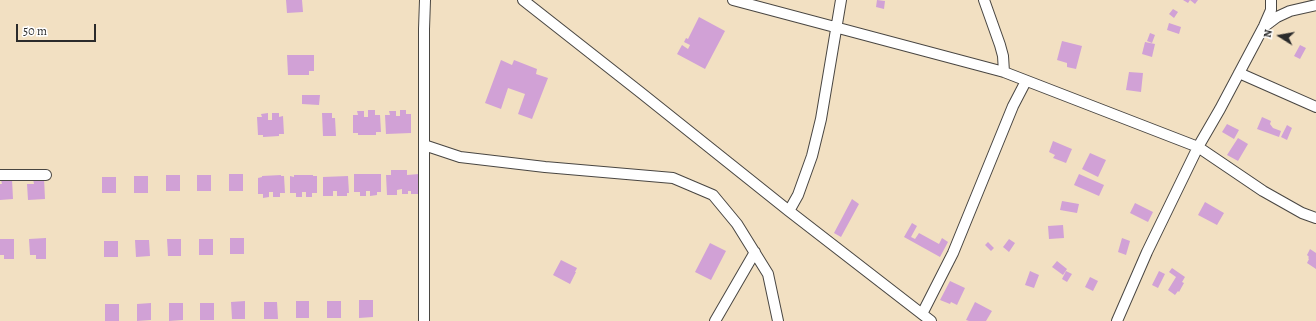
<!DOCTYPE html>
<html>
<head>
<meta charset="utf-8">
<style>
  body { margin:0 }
  #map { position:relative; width:1316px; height:321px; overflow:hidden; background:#f2e0c2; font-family:Alegreya,serif }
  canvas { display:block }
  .north { position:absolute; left:1260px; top:16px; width:40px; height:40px; -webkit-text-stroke:3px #fff; paint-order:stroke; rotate:281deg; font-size:11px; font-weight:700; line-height:16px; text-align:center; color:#2b2b2b }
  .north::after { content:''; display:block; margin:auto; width:14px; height:18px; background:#2b2b2b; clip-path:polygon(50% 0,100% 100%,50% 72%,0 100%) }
  .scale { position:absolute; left:16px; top:24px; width:80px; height:18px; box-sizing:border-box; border:2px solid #2b2b2b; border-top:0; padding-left:5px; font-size:12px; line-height:14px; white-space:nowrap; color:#2b2b2b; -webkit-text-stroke:3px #fff; paint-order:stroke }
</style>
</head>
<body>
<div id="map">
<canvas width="1316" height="321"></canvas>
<div class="north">N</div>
<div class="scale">50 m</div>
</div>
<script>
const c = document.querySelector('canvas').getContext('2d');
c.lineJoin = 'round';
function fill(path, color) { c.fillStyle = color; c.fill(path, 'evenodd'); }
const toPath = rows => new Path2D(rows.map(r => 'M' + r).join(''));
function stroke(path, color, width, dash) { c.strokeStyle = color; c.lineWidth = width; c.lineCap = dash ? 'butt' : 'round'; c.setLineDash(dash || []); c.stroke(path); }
fill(toPath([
  [286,0,302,0,303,12,287,13],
  [877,0,885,1,884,9,876,7],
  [1183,0,1198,0,1195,4,1190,0,1188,3],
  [1173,9,1178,12,1174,18,1169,14],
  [699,17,725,31,705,69,677,54,682,45,688,49,690,45,684,42,686,38,688,39],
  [1169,23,1181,27,1179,34,1167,30],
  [1150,33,1155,35,1152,43,1147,41],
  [1062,41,1082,46,1076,69,1067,67,1067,63,1057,60],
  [1145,42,1155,44,1152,57,1142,54],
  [1300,45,1306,48,1300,59,1294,56],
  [287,55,314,55,314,71,309,71,309,75,288,75],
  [501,60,512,65,514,60,537,69,536,74,548,78,532,119,518,114,525,94,508,88,501,109,485,103],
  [1129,72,1143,73,1141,92,1126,90],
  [302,95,320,95,319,105,302,104],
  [368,110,375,110,375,115,380,115,381,132,376,132,376,135,358,135,358,133,353,133,353,115,358,115,357,111,364,111,364,117,368,117],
  [400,110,406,110,406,114,411,114,411,133,386,134,385,115,390,115,389,111,396,111,396,116,400,116],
  [268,113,268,120,272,120,272,113,279,113,279,117,283,116,284,134,279,134,279,136,263,137,263,135,258,135,257,117,262,117,261,114],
  [322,113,332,113,332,118,335,118,336,136,323,136],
  [1262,117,1271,121,1270,124,1273,128,1281,131,1279,137,1257,129],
  [1227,124,1239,130,1234,139,1222,132],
  [1287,125,1292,128,1287,140,1281,137],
  [1238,138,1248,144,1238,161,1227,155],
  [1053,141,1072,149,1066,163,1053,158,1055,155,1049,152],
  [1090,153,1106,160,1098,177,1082,169],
  [391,170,407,170,407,175,419,174,420,194,411,194,411,191,408,191,408,194,402,194,402,189,397,190,397,195,387,195,386,175,391,175],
  [229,174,243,174,243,191,229,191],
  [354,174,381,174,381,192,377,192,377,195,370,196,370,191,366,191,366,196,360,196,360,192,354,192],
  [1079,174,1104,185,1099,196,1074,185],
  [166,175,180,175,180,191,166,191],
  [197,175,211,175,211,191,197,191],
  [281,175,281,176,284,176,285,193,280,193,280,197,273,197,273,192,269,192,269,197,263,198,263,194,258,194,258,178,262,177,262,176],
  [294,175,313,175,313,176,317,176,317,193,312,193,312,197,306,197,306,192,302,192,302,197,296,197,296,193,290,193,290,176,294,177],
  [134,176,148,176,148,193,134,193],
  [348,176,349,193,347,193,347,196,337,196,337,191,333,191,333,196,323,196,323,177],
  [102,177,116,177,116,193,102,193],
  [44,178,45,199,28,200,27,184,34,184,33,179],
  [12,179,13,199,0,200,0,184,2,184,1,180],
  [852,199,859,204,841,237,834,233],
  [1062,201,1079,204,1077,213,1060,210],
  [1205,202,1224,213,1217,225,1198,215],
  [1135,203,1153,212,1148,222,1130,213],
  [912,223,917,226,911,237,915,239,919,233,939,244,942,238,948,242,940,257,904,237],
  [1063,225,1064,238,1049,239,1048,226],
  [46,238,46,259,36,259,36,255,30,255,29,239],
  [230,238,244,238,244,254,230,254],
  [1122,238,1130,241,1126,255,1118,252],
  [0,239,14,239,14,259,4,259,4,255,0,255],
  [167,239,181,239,181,256,168,256],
  [199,239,213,239,213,255,199,255],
  [1009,239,1015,243,1009,252,1003,247],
  [135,240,149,240,150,256,136,257],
  [104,241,118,241,118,257,104,257],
  [988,242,994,248,991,251,985,245],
  [710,243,726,251,711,280,695,272],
  [1310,249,1316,253,1316,269,1307,263,1309,259,1308,258,1309,257,1307,255],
  [561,260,577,268,575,272,576,272,570,284,553,275],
  [1057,261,1067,269,1063,275,1052,267],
  [1172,268,1185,277,1182,282,1184,283,1179,292,1178,291,1175,295,1168,290,1176,277,1169,272],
  [1030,271,1039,275,1034,288,1025,285],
  [1066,271,1072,274,1067,282,1062,279],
  [1159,271,1165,274,1158,288,1152,285],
  [1090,277,1098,281,1093,291,1085,287],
  [950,281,965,288,957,305,951,302,950,304,940,300],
  [359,300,373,300,373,317,359,318],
  [245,301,245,319,232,319,231,302],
  [296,301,309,301,309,318,296,318],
  [327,301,341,301,341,318,327,318],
  [264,302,277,302,278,319,264,319],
  [975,302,992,311,986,321,969,321,966,320],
  [151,303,151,320,137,321,137,304],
  [169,303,183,303,183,320,169,321],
  [200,303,214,303,214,320,200,320],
  [105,304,119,304,119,321,105,321]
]), '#d1a1d6');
const street = toPath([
  [523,0,640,92,789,211,931,321],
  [733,0,1004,72,1198,147,1263,191,1302,213,1316,218],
  [984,0,1000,45,1003,56,1004,72],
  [1265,26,1277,17,1290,11,1316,5],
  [1239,73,1316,107],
  [424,145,460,157,545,167,673,178,713,195,737,224,768,274,778,321],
  [0,175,46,175],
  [789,211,798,195,812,156,821,119,841,0],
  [922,314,953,253,1013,106,1026,81],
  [424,321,424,29,425,0],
  [715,321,755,252],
  [1117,321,1147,252,1198,147,1220,109,1264,26,1271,10,1271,0]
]);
stroke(street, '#494642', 12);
stroke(street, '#fff', 10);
</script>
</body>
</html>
